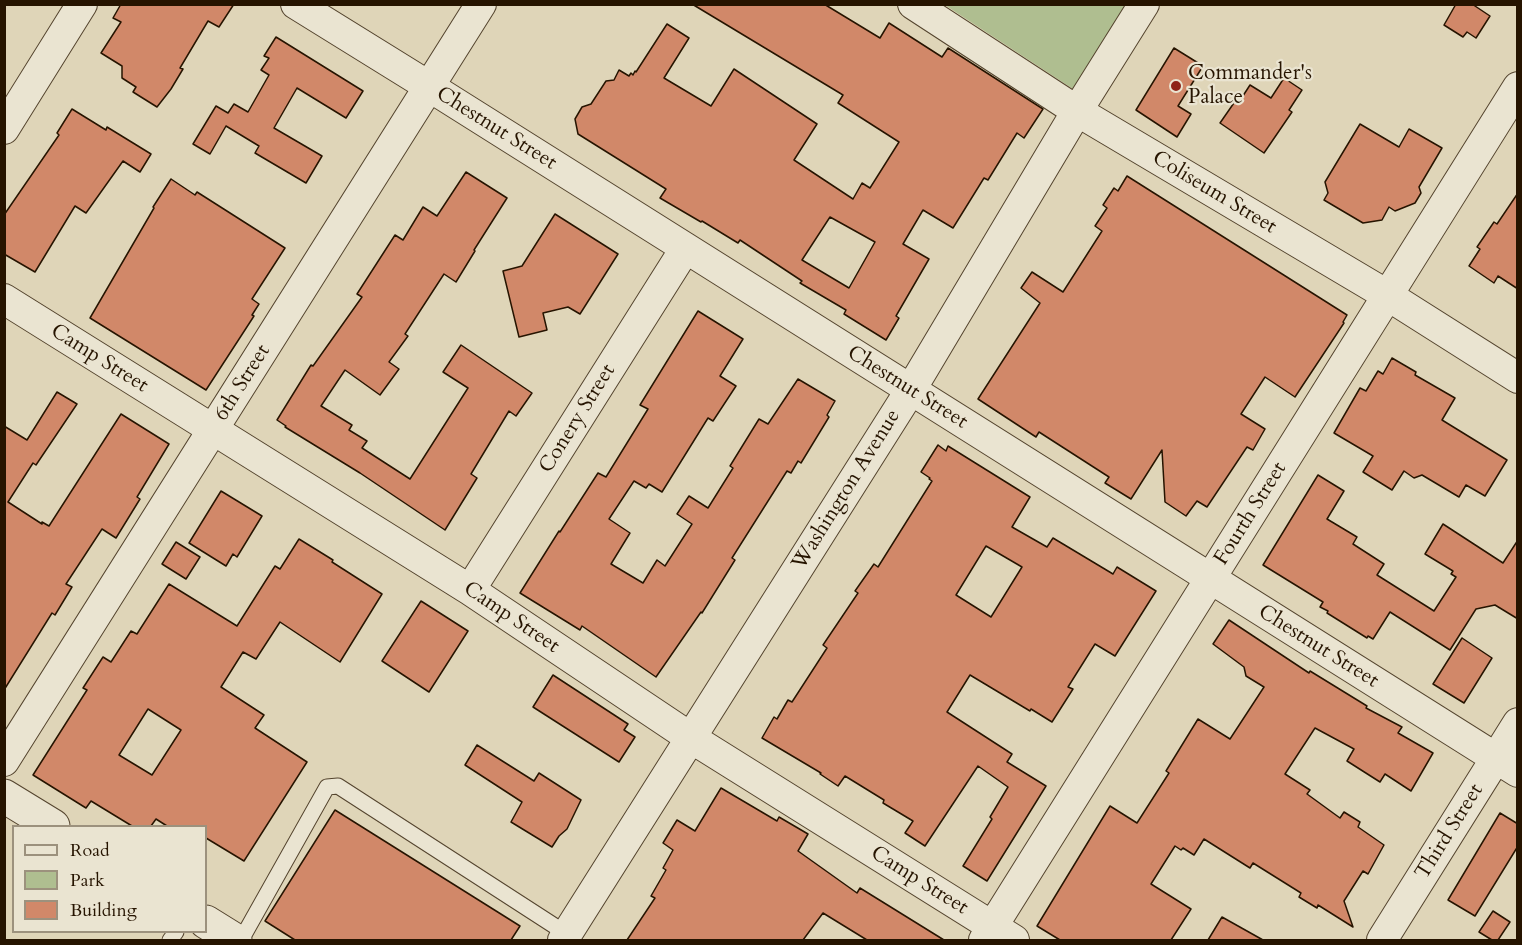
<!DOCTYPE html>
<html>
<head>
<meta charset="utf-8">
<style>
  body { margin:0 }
  #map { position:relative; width:1522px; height:945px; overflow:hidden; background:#dfd5b8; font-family:Cardo,serif }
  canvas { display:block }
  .frame { position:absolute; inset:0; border:6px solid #261400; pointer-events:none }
  .legend { position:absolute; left:12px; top:825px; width:195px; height:108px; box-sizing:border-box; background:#eae4d1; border:2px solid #9c917d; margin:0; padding:8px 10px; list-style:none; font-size:18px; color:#261400 }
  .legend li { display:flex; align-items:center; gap:12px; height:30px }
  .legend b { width:30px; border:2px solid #9c917d }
</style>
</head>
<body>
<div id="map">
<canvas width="1522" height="945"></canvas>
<div class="frame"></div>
<ul class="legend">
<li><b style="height:8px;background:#eae4d1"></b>Road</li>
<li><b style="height:16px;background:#afbe90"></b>Park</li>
<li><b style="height:16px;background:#d18869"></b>Building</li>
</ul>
</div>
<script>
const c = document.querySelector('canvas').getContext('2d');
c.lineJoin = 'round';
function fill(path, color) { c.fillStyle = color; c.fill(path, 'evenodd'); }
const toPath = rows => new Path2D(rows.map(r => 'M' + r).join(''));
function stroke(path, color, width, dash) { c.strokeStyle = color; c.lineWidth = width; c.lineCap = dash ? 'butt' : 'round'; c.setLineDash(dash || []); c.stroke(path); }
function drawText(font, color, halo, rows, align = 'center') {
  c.font = font + ' Cardo,serif'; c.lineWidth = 4.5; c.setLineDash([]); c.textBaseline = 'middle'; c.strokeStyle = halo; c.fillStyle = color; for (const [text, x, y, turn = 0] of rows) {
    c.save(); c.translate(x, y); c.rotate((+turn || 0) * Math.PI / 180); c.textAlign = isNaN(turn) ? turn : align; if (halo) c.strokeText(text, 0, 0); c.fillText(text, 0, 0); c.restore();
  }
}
fill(toPath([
  [945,5,1127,5,1073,89]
]), '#afbe90');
const building = toPath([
  [121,4,234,4,219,27,208,21,180,68,183,69,171,89,157,107,133,92,136,87,122,78,122,66,101,53,121,22,113,18,121,4],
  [692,4,824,4,880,38,889,23,942,57,948,48,1043,109,1024,138,1017,133,988,180,984,178,953,228,923,210,903,244,929,259,896,316,899,318,886,340,844,314,846,310,800,283,802,281,740,240,738,243,702,221,701,222,660,198,666,189,578,134,575,119,582,107,591,104,606,81,614,80,619,70,629,76,631,73,633,75,635,71,636,72,667,24,689,38,664,78,711,106,734,69,817,124,794,160,853,199,862,183,870,188,899,142,838,103,843,95,692,4],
  [830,217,875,242,849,288,802,260,830,217],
  [1456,4,1472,4,1490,16,1476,38,1467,32,1463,37,1444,25,1456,4],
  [276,37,363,91,346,118,297,88,274,128,322,156,306,183,255,153,259,146,226,126,210,154,193,144,216,106,228,113,234,104,248,112,269,75,261,70,269,58,264,56,276,37],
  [1174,48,1203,66,1178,106,1191,114,1177,137,1136,110,1174,48],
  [1284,78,1302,90,1289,110,1292,112,1264,153,1220,123,1236,100,1239,102,1250,85,1271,98,1284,78],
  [72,109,106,130,107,127,151,154,140,172,123,161,86,213,75,206,35,272,4,254,4,215,59,135,57,133,72,109],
  [1360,124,1399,147,1409,129,1442,148,1419,187,1421,193,1415,203,1395,211,1389,207,1382,220,1363,223,1324,200,1328,193,1325,182,1360,124],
  [466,172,507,198,474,250,475,251,456,282,444,274,405,334,408,336,389,362,399,369,380,395,345,370,321,406,352,425,349,430,367,441,362,448,410,479,468,388,443,372,461,345,532,393,516,416,509,411,471,474,477,478,445,530,360,473,285,427,286,426,277,420,311,365,313,366,362,297,357,294,395,235,403,240,423,207,437,216,466,172],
  [1127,176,1347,315,1343,322,1344,323,1295,397,1265,377,1241,414,1265,429,1253,450,1247,447,1207,507,1197,501,1186,516,1165,502,1162,450,1131,499,1105,483,1109,477,1039,432,1036,437,978,399,1040,303,1021,288,1032,272,1063,292,1102,231,1095,226,1107,208,1103,205,1114,188,1118,191,1127,176],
  [171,179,195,195,197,192,285,248,252,299,259,304,252,315,254,316,206,390,90,318,154,208,153,207,171,179],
  [1518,193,1518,289,1498,276,1494,283,1469,266,1480,249,1477,247,1494,222,1497,224,1518,193],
  [555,214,618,254,580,314,568,307,543,313,547,330,519,337,503,271,522,266,555,214],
  [698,311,743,339,720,376,736,386,713,421,708,418,662,492,649,484,646,488,634,481,609,519,630,533,611,564,643,583,657,560,665,566,692,524,677,514,689,496,708,508,733,468,730,466,759,419,768,424,798,379,835,401,827,415,829,417,801,463,798,461,791,473,787,471,732,558,735,560,702,613,701,612,656,677,582,626,580,630,520,593,559,531,560,532,598,473,606,477,648,409,640,405,698,311],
  [1392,358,1416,372,1415,375,1455,398,1442,420,1507,460,1485,496,1466,485,1459,497,1422,475,1414,478,1404,471,1392,490,1363,472,1373,456,1334,433,1360,388,1366,391,1378,371,1383,374,1392,358],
  [57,392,77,404,36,465,33,463,8,502,42,524,42,522,49,526,121,414,169,444,137,497,140,499,116,538,102,529,66,584,72,587,55,615,52,613,4,690,4,426,27,440,57,392],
  [938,445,946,451,948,446,1030,497,1012,527,1047,547,1053,538,1113,574,1117,567,1156,591,1115,656,1095,644,1068,687,1073,689,1052,722,1031,709,1030,711,970,675,947,712,1012,754,1007,762,1046,786,987,881,963,866,992,819,990,817,1008,787,978,766,925,846,905,833,913,821,883,803,884,800,845,776,838,786,820,774,821,773,762,738,774,717,777,719,788,700,792,702,827,648,823,645,858,593,855,591,874,564,878,567,932,481,929,479,930,478,921,472,938,445],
  [986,546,1022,567,991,617,956,595,986,546],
  [1318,475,1344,491,1327,519,1357,537,1353,544,1384,564,1377,575,1434,611,1456,577,1451,574,1453,571,1425,554,1443,524,1503,563,1518,540,1518,619,1495,605,1476,609,1450,650,1390,612,1373,639,1368,636,1367,638,1327,613,1328,611,1320,607,1323,602,1263,565,1318,475],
  [221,491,262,516,237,557,233,554,226,566,189,543,221,491],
  [299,539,333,560,332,562,382,594,340,662,280,622,256,659,243,652,221,687,264,715,255,728,307,762,244,861,206,838,206,826,167,826,156,819,151,826,132,826,91,801,86,808,33,775,87,690,83,688,103,657,111,662,131,631,137,634,169,584,237,626,275,566,280,569,299,539],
  [148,709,181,730,152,775,119,755,148,709],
  [176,542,200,557,186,579,162,564,176,542],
  [421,601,468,631,429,692,382,661,421,601],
  [1229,620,1309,673,1310,671,1367,706,1366,708,1402,727,1398,733,1433,753,1411,791,1385,774,1380,782,1347,761,1354,749,1315,728,1285,774,1310,790,1307,794,1340,818,1344,812,1360,822,1358,827,1384,845,1368,874,1363,871,1344,901,1353,927,1318,905,1317,908,1299,897,1301,893,1253,863,1250,868,1204,839,1194,855,1183,848,1181,850,1175,846,1151,884,1191,909,1171,940,1060,940,1037,926,1110,806,1137,823,1169,773,1166,771,1198,719,1230,739,1264,687,1246,676,1244,667,1213,644,1229,620],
  [1462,638,1492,658,1464,703,1433,684,1462,638],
  [553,675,628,724,624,730,635,737,619,762,533,707,553,675],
  [477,745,534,781,539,773,581,800,567,829,559,836,552,847,511,822,522,802,465,765,477,745],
  [721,788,777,821,779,817,808,834,798,851,857,893,860,888,944,940,867,940,823,913,803,940,627,940,655,898,651,896,666,870,663,868,673,850,663,843,677,820,695,831,721,788],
  [335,810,520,926,511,940,295,940,265,921,335,810],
  [1500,813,1518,824,1518,846,1475,916,1448,900,1500,813],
  [1493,911,1510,922,1498,940,1492,940,1479,932,1493,911],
  [1222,917,1263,940,1208,940,1222,917]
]);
fill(building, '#d18869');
stroke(building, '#261400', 1.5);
const service = toPath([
  [170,940,176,932],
  [241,940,327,787,338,786,567,934]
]);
const minor = toPath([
  [296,4,430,87,1518,772],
  [913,4,1077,111,1387,295,1518,378],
  [4,129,82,4],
  [4,299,470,590,691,738,1014,940],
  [470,590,685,249],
  [4,761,481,4],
  [563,940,910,391,1077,111,1144,4],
  [984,940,1518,87],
  [1382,940,1518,723]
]);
const tertiary = toPath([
  [4,796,53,826],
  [206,922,235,940]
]);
stroke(service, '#54442e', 17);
stroke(minor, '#54442e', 32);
stroke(tertiary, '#54442e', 35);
stroke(service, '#eae4d1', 15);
stroke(minor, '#eae4d1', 30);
stroke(tertiary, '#eae4d1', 33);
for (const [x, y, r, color] of [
  [1176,86,6,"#8f2418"]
]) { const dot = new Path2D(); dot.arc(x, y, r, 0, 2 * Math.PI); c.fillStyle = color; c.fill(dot); stroke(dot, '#eae4d1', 2); }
drawText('21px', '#261400', '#eae4d1', [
  ["Commander's",1188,74],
  ["Palace",1188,98]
], 'left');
drawText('21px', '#261400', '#eae4d1', [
  ["Chestnut Street",496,129,32],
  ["Coliseum Street",1214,193,31],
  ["Camp Street",99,359,32],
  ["6th Street",243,383,-58],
  ["Chestnut Street",907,388,32],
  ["Conery Street",578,419,-58],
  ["Washington Avenue",847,490,-58],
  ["Fourth Street",1251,514,-58],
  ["Camp Street",511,618,34],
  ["Chestnut Street",1318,647,32],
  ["Third Street",1450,832,-58],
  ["Camp Street",919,881,32]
]);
</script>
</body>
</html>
